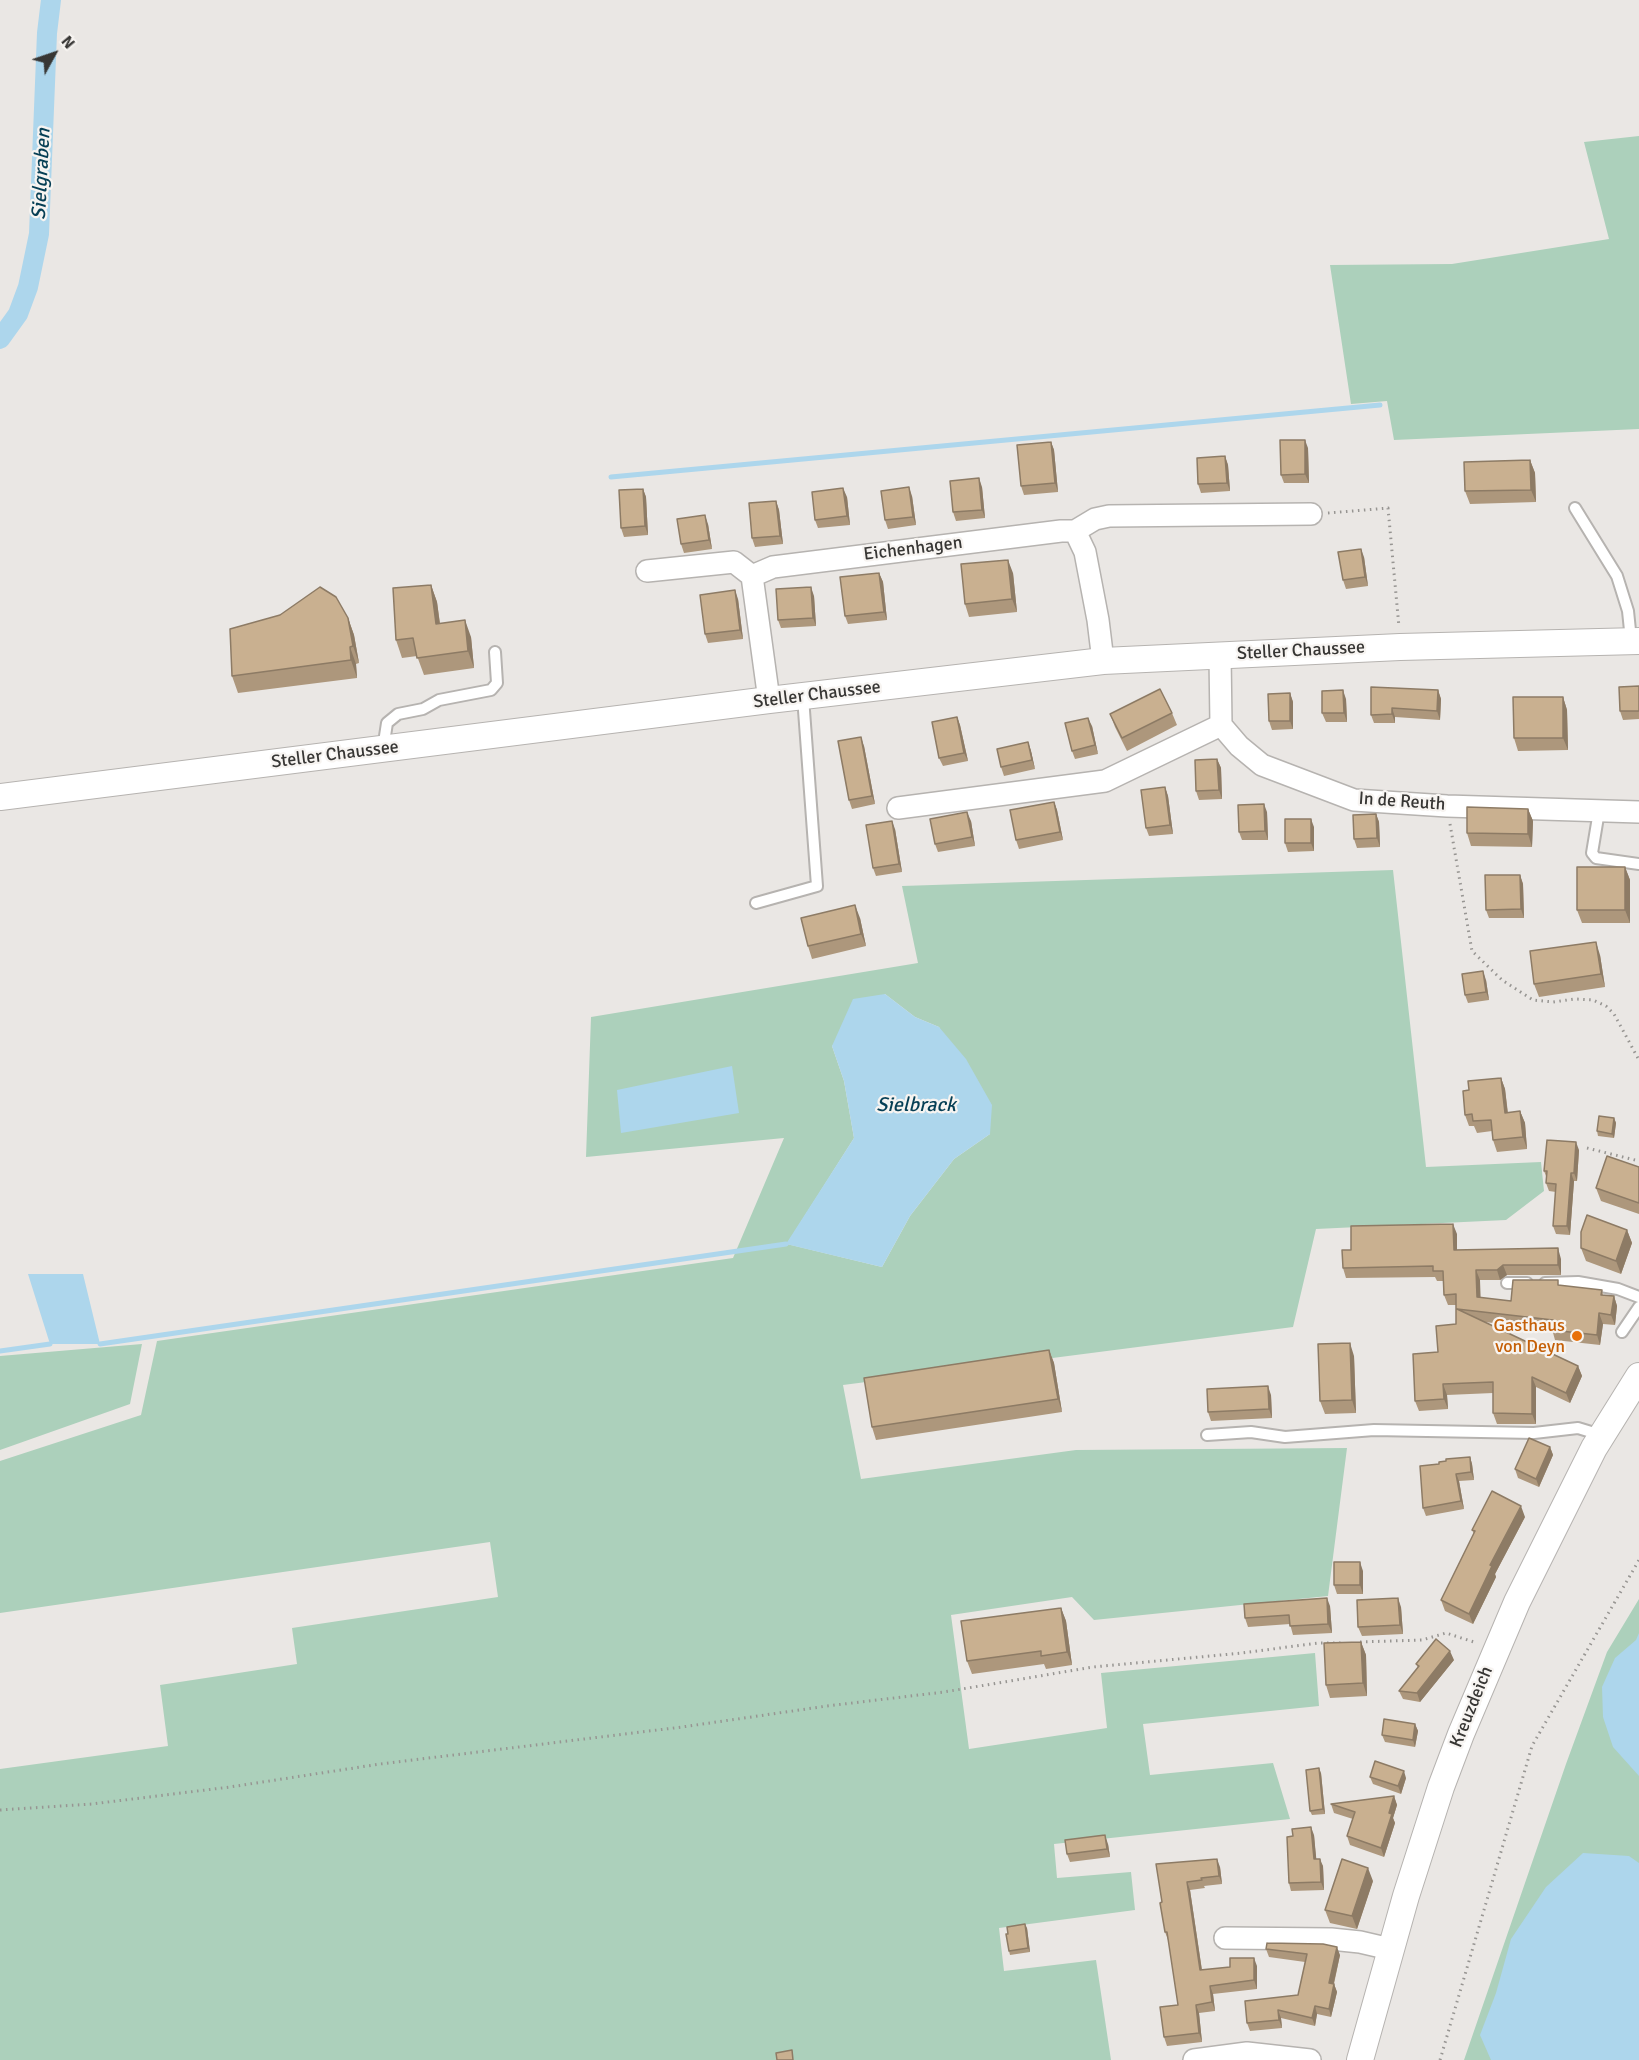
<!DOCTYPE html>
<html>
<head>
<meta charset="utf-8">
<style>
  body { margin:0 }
  #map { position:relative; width:1639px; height:2060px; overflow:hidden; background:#eae7e4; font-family:Signika,sans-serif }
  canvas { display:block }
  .north { position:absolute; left:24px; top:24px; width:60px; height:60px; -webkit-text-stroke:4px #f7f4f1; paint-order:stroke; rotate:50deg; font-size:16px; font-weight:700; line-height:24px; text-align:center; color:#373634 }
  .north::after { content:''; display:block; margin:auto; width:21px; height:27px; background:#373634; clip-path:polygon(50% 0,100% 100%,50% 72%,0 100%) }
</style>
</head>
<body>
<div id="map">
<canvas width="1639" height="2060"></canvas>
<div class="north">N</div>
</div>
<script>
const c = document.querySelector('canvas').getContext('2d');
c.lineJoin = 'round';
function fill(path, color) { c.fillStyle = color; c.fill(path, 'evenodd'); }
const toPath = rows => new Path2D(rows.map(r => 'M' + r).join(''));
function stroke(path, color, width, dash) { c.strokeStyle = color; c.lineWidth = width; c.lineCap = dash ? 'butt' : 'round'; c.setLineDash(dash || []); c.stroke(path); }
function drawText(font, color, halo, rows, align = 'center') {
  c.font = font + ' Signika,sans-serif'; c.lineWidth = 4.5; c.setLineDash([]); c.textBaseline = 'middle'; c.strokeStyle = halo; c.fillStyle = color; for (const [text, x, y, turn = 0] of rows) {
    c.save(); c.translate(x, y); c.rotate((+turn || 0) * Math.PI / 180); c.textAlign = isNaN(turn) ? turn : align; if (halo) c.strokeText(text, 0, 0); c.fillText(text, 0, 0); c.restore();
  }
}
fill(toPath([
  [1639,136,1639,429,1394,440,1387,401,1351,404,1330,265,1452,264,1609,239,1584,142],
  [1393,870,1426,1167,1541,1162,1544,1191,1506,1220,1316,1229,1293,1327,843,1385,861,1479,1076,1450,1347,1448,1328,1596,1094,1620,1072,1597,951,1615,969,1749,1107,1728,1101,1673,1315,1653,1319,1706,1143,1724,1150,1775,1273,1763,1290,1819,1054,1844,1057,1878,1131,1872,1135,1910,999,1928,1004,1971,1096,1960,1111,2060,0,2060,0,1769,168,1746,160,1685,297,1664,292,1628,498,1597,490,1542,0,1613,0,1461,141,1415,157,1341,733,1258,784,1138,586,1157,591,1017,918,963,902,886],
  [885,994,915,1017,939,1027,990,1134,954,1159,910,1216,882,1267,787,1244,854,1138,844,1081,832,1046],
  [142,1344,130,1404,0,1450,0,1356],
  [1639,1599,1639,2060,1464,2060,1566,1764,1607,1652]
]), '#acd0bb');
fill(toPath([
  [885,994,915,1017,939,1027,966,1059,992,1105,990,1134,954,1159,910,1216,882,1267,786,1244,854,1138,844,1081,832,1046,853,999],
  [732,1066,739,1113,621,1133,617,1090],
  [28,1274,83,1274,100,1344,50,1344],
  [1639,1633,1639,1776,1613,1747,1603,1717,1602,1687,1615,1658,1636,1640],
  [1583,1853,1629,1856,1639,1863,1639,2060,1491,2060,1480,2035,1496,1993,1511,1939,1546,1887]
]), '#add6ec');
stroke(toPath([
  [611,477,1380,405],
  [100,1344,786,1244],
  [0,1351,50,1344]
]), '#add6ec', 5);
stroke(toPath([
  [0,339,18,314,28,287,39,234,47,33,51,0]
]), '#add6ec', 20);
const service = toPath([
  [1575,508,1617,576,1628,611,1631,640],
  [383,749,387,723,398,714,423,709,439,700,491,690,497,683,495,652],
  [1599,811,1592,853,1596,858,1639,864],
  [756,903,817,886,803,697],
  [1507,1283,1527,1283],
  [1545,1283,1578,1282,1618,1289,1639,1297],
  [1622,1332,1639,1307],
  [1207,1435,1251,1432,1285,1437,1374,1430,1534,1433,1578,1428,1601,1435]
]);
const minor = toPath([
  [1075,531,1095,519,1109,516,1311,514],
  [647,571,734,562,752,576,769,700],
  [752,576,773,567,1061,531,1075,531,1085,552,1098,620,1103,661],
  [1220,655,1221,725,1239,746,1262,765,1354,800,1447,806,1639,812],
  [898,808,1105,781,1221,725],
  [1225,1938,1331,1939,1360,1942,1390,1949],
  [1194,2060,1247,2053,1310,2060]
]);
const tertiary = toPath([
  [0,797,769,700,1103,661,1400,647,1639,641],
  [1360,2060,1406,1896,1441,1787,1461,1734,1517,1602,1594,1448,1639,1376]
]);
stroke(service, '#b6b3b0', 14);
stroke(minor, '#b6b3b0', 24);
stroke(tertiary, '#b6b3b0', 28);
stroke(toPath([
  [1328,513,1388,508,1399,627],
  [1450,824,1472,951,1502,980,1533,1000,1553,1002,1575,999,1593,1000,1606,1006,1614,1014,1639,1060],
  [1587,1148,1639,1161],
  [1360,1642,1422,1640,1446,1633,1477,1643],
  [0,1810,92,1804,230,1787,380,1764,682,1727,827,1706,944,1692,1093,1667,1242,1653,1318,1643,1344,1643],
  [1440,2060,1532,1746,1639,1560]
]), '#979592', 3, [1.5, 4.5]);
stroke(service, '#fff', 10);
stroke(minor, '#fff', 21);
stroke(tertiary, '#fff', 26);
fill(toPath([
  [1051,442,1054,450,1058,492,1024,495,1021,486],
  [1308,448,1309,483,1284,483,1281,475],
  [1225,456,1228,465,1230,491,1201,493,1198,484],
  [1530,460,1535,473,1536,502,1470,504,1465,491],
  [982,487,985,518,956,521,953,512],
  [643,489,646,497,648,535,624,537,621,528],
  [912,496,916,525,888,529,885,520],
  [847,497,850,525,818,528,815,520],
  [776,501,779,510,783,544,755,547,752,538],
  [708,524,712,549,684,553,681,544],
  [1364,557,1368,586,1346,589,1343,580],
  [879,573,883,582,887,620,848,624,845,616],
  [1013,573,1017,612,969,617,965,604],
  [431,585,437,602,440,623,471,637,474,668,424,675,417,656,402,658,396,640],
  [814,596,816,626,781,628,778,620],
  [738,599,743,639,708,643,705,634],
  [348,618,354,635,359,663,356,664,357,678,238,693,232,676],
  [1639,686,1639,719,1623,720,1620,711],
  [1438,690,1441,699,1440,720,1395,717,1395,723,1374,723,1371,715],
  [1290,693,1293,702,1293,729,1272,730,1269,721],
  [1563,697,1567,710,1568,750,1518,751,1514,738],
  [1346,699,1347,722,1326,722,1322,713],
  [1172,713,1177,725,1127,751,1115,727,1110,714],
  [957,717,960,725,968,761,943,766,939,758],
  [1092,726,1098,754,1075,759,1072,751],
  [1028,742,1031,751,1035,769,1004,776,1001,767],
  [864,746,875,804,852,809,849,800],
  [1217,759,1221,768,1222,799,1199,800,1196,791],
  [1165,787,1168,796,1173,834,1149,836,1146,828],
  [1054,802,1057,810,1063,840,1019,849,1016,840],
  [1528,809,1533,821,1532,847,1471,846,1467,833],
  [1267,812,1268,840,1242,840,1239,832],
  [1376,814,1379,822,1380,847,1357,848,1354,839],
  [971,821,975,846,938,852,935,844],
  [1314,827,1314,851,1288,852,1285,843],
  [895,829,902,872,876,876,873,868],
  [1625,867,1630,880,1630,923,1582,923,1577,910],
  [1520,875,1523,884,1524,918,1489,918,1486,910],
  [860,918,866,946,812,959,808,946],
  [1600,955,1605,987,1539,997,1534,984],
  [1486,980,1489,1000,1468,1003,1465,995],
  [1501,1078,1505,1089,1508,1113,1520,1111,1525,1123,1527,1149,1497,1152,1493,1140,1492,1131,1477,1133,1474,1126,1469,1126,1465,1115,1469,1090],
  [1614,1118,1616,1123,1614,1138,1598,1136,1597,1131],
  [1579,1150,1577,1181,1574,1181,1570,1235,1556,1234,1553,1226,1556,1192,1549,1191,1546,1183,1546,1176,1544,1171],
  [1639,1167,1639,1214,1601,1201,1596,1188],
  [1627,1230,1632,1243,1621,1274,1586,1261,1581,1248],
  [1457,1234,1457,1250,1561,1259,1561,1275,1507,1275,1500,1280,1480,1280,1480,1298,1511,1301,1560,1286,1602,1290,1603,1295,1614,1296,1617,1306,1615,1325,1603,1324,1600,1345,1555,1340,1552,1329,1484,1322,1578,1366,1582,1376,1570,1403,1536,1387,1536,1424,1497,1424,1493,1413,1493,1393,1447,1395,1448,1409,1419,1411,1415,1401,1438,1352,1456,1324,1456,1305,1448,1305,1444,1295,1443,1281,1437,1281,1435,1277,1346,1278,1343,1268,1351,1250],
  [1049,1350,1054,1363,1062,1412,876,1440,872,1427],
  [1354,1356,1356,1413,1325,1414,1320,1401],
  [1271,1395,1272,1418,1211,1421,1208,1412],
  [1550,1447,1553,1455,1539,1487,1518,1478,1515,1469],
  [1470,1457,1472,1464,1474,1480,1459,1481,1464,1509,1426,1516,1423,1508,1446,1461],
  [1525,1517,1495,1574,1496,1577,1473,1624,1445,1611,1441,1600,1474,1534,1472,1530],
  [1363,1571,1363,1594,1337,1594,1334,1585],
  [1330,1606,1332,1633,1293,1635,1290,1624,1248,1627,1245,1618],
  [1401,1607,1403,1634,1362,1636,1358,1627],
  [1061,1608,1066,1621,1072,1665,1046,1669,1044,1664,972,1674,967,1661],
  [1361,1642,1366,1655,1367,1696,1330,1698,1326,1685],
  [1454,1660,1420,1702,1403,1699,1399,1691,1418,1668,1416,1664],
  [1415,1724,1418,1731,1415,1747,1385,1742,1382,1735],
  [1321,1773,1325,1814,1312,1815,1310,1811],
  [1370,1777,1406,1778,1401,1794,1373,1784],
  [1394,1796,1397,1805,1393,1818,1395,1823,1384,1857,1350,1845,1347,1836,1353,1819,1334,1813,1331,1804],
  [1314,1835,1316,1859,1323,1866,1324,1890,1291,1891,1289,1883],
  [1108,1844,1110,1857,1070,1862,1067,1854],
  [1156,1864,1220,1867,1222,1884,1204,1886,1205,1888,1190,1890,1202,1970,1257,1966,1257,1989,1213,1994,1215,2011,1199,2013,1202,2042,1167,2046,1164,2037,1178,2005,1169,1940,1168,1940,1165,1932,1162,1902],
  [1373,1881,1357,1929,1330,1923,1325,1910],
  [1027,1928,1030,1952,1010,1955,1009,1951],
  [1266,1949,1340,1955,1334,1984,1337,1992,1331,2017,1317,2014,1315,2026,1281,2018,1282,2028,1250,2031,1247,2023,1298,1995,1305,1962,1269,1957]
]), '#ad977c');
fill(toPath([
  [1305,440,1308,448,1309,483,1305,474],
  [1051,442,1054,450,1058,492,1055,483],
  [1225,456,1228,465,1230,491,1227,483],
  [1530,460,1535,473,1536,502,1531,490],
  [979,478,982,487,985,518,982,510],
  [909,487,912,496,916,525,913,517],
  [843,488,847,497,850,525,847,516],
  [643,489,646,497,648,535,645,526],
  [776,501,779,510,783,544,780,536],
  [705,515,708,524,712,549,709,540],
  [1361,549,1364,557,1368,586,1365,577],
  [1008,560,1013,573,1017,612,1012,599],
  [879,573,883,582,887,620,884,612],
  [431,585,437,602,442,641,436,624],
  [811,587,814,596,816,626,813,618],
  [735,590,738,599,743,639,740,630],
  [348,618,354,635,359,663,353,646],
  [465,620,471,637,474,668,468,651],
  [350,647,356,664,357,678,351,660],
  [1343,690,1346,699,1347,722,1344,713],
  [1438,690,1441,699,1440,720,1437,711],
  [1290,693,1293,702,1293,729,1290,721],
  [1563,697,1567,710,1568,750,1563,738],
  [1392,708,1395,717,1395,723,1392,714],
  [957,717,960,725,968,761,964,753],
  [1088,718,1092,726,1098,754,1095,745],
  [861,737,864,746,875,804,872,796],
  [1028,742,1031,751,1035,769,1032,760],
  [1217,759,1221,768,1222,799,1219,790],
  [1165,787,1168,796,1173,834,1170,825],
  [1054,802,1057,810,1063,840,1060,832],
  [1264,804,1267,812,1268,840,1265,831],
  [1528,809,1533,821,1532,847,1528,834],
  [967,812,971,821,975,846,972,837],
  [1376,814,1379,822,1380,847,1377,838],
  [1311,819,1314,827,1314,851,1311,843],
  [892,821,895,829,902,872,899,864],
  [1625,867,1630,880,1630,923,1625,910],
  [1520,875,1523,884,1524,918,1521,909],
  [855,905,860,918,866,946,861,934],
  [1596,942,1600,955,1605,987,1601,974],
  [1483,971,1486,980,1489,1000,1486,992],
  [1501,1078,1505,1089,1509,1125,1505,1113],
  [1520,1111,1525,1123,1527,1149,1523,1137],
  [1614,1118,1616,1123,1614,1138,1612,1134],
  [1576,1142,1579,1150,1577,1181,1574,1173],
  [1571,1173,1574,1181,1570,1235,1567,1226],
  [1453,1224,1457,1234,1457,1260,1454,1250],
  [1627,1230,1632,1243,1621,1274,1616,1261],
  [1558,1248,1561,1259,1561,1275,1558,1265],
  [1503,1265,1507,1275,1500,1280,1497,1270],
  [1476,1270,1480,1280,1481,1308,1477,1297],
  [1614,1296,1617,1306,1615,1325,1611,1315],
  [1599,1313,1603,1324,1600,1345,1597,1335],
  [1350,1343,1354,1356,1356,1413,1352,1400],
  [1049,1350,1054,1363,1062,1412,1058,1399],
  [1578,1366,1582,1376,1570,1403,1566,1393],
  [1532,1377,1536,1387,1536,1424,1532,1414],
  [1443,1384,1447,1395,1448,1409,1444,1399],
  [1268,1386,1271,1395,1272,1418,1269,1409],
  [1550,1447,1553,1455,1539,1487,1536,1479],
  [1470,1457,1472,1464,1474,1480,1471,1472],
  [1456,1474,1459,1481,1464,1509,1461,1501],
  [1521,1506,1525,1517,1495,1574,1496,1577,1473,1624,1469,1614,1490,1565],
  [1360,1562,1363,1571,1363,1594,1360,1585],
  [1327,1598,1330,1606,1332,1633,1328,1624],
  [1398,1598,1401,1607,1403,1634,1400,1625],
  [1061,1608,1066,1621,1072,1665,1067,1652],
  [1361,1642,1366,1655,1367,1696,1363,1683],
  [1450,1651,1454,1660,1420,1702,1417,1693],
  [1415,1724,1418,1731,1415,1747,1413,1740],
  [1319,1768,1321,1773,1325,1814,1323,1809],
  [1404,1771,1406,1778,1401,1794,1398,1786],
  [1394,1796,1397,1805,1393,1818,1395,1823,1384,1857,1381,1848,1389,1813],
  [1311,1827,1314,1835,1317,1866,1314,1859],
  [1105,1835,1108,1844,1110,1857,1107,1849],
  [1217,1859,1220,1867,1222,1884,1219,1876],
  [1320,1859,1323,1866,1324,1890,1321,1882],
  [1368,1868,1373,1881,1357,1929,1352,1916],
  [1187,1882,1190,1890,1203,1978,1200,1970],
  [1025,1924,1027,1928,1030,1952,1028,1948],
  [1337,1947,1340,1955,1332,1991,1329,1983],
  [1254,1958,1257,1966,1257,1989,1254,1980],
  [1334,1984,1337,1992,1331,2017,1329,2009],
  [1210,1986,1213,1994,1215,2011,1212,2002],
  [1196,2005,1199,2013,1202,2042,1199,2033],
  [1315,2006,1317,2014,1315,2026,1312,2018],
  [1278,2010,1281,2018,1282,2028,1279,2020]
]), '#8d7b65');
const building = toPath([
  [1280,440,1305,440,1305,474,1281,475,1280,440],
  [1051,442,1055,483,1021,486,1017,445,1051,442],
  [1225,456,1227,483,1198,484,1197,458,1225,456],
  [1530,460,1531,490,1465,491,1464,462,1530,460],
  [979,478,982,510,953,512,950,481,979,478],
  [909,487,913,517,885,520,881,491,909,487],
  [843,488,847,516,815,520,812,492,843,488],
  [643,489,645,526,621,528,619,490,643,489],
  [776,501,780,536,752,538,749,503,776,501],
  [705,515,709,540,681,544,677,519,705,515],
  [1361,549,1365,577,1343,580,1338,552,1361,549],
  [1008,560,1012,599,965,604,961,564,1008,560],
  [879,573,884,612,845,616,840,577,879,573],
  [431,585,436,624,465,620,468,651,417,658,413,638,396,640,393,588,431,585],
  [320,587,336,597,348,618,353,646,350,647,351,660,232,676,230,629,280,615,320,587],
  [811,587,813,618,778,620,776,589,811,587],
  [735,590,740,630,705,634,700,595,735,590],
  [1639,686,1639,711,1620,711,1619,687,1639,686],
  [1371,687,1438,690,1437,711,1392,708,1392,714,1371,715,1371,687],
  [1160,689,1172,713,1122,738,1110,714,1160,689],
  [1343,690,1344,713,1322,713,1322,691,1343,690],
  [1290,693,1290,721,1269,721,1268,694,1290,693],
  [1513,697,1563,697,1563,738,1514,738,1513,697],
  [957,717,964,753,939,758,932,722,957,717],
  [1088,718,1095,745,1072,751,1065,723,1088,718],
  [861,737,872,796,849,800,838,741,861,737],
  [1028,742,1032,760,1001,767,997,749,1028,742],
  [1217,759,1219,790,1196,791,1195,760,1217,759],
  [1165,787,1170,825,1146,828,1141,790,1165,787],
  [1054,802,1060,832,1016,840,1010,810,1054,802],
  [1264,804,1265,831,1239,832,1238,805,1264,804],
  [1467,807,1528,809,1528,834,1467,833,1467,807],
  [967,812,972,837,935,844,930,819,967,812],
  [1376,814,1377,838,1354,839,1353,815,1376,814],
  [1285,819,1311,819,1311,843,1285,843,1285,819],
  [892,821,899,864,873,868,866,825,892,821],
  [1577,867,1625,867,1625,910,1577,910,1577,867],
  [1485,875,1520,875,1521,909,1486,910,1485,875],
  [855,905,861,934,808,946,801,918,855,905],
  [1596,942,1601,974,1534,984,1530,951,1596,942],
  [1483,971,1486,992,1465,995,1462,974,1483,971],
  [1501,1078,1505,1113,1520,1111,1523,1137,1493,1140,1491,1120,1473,1121,1472,1114,1465,1115,1463,1091,1469,1090,1468,1081,1501,1078],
  [1599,1116,1614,1118,1612,1134,1597,1131,1599,1116],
  [1547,1140,1576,1142,1574,1173,1571,1173,1567,1226,1553,1226,1556,1184,1546,1183,1547,1171,1544,1171,1547,1140],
  [1607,1156,1639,1167,1639,1203,1596,1188,1607,1156],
  [1587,1215,1627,1230,1616,1261,1581,1248,1581,1232,1587,1215],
  [1453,1224,1454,1250,1558,1248,1558,1265,1503,1265,1497,1270,1476,1270,1477,1297,1511,1301,1513,1280,1558,1280,1558,1285,1602,1290,1601,1295,1614,1296,1611,1315,1599,1313,1597,1335,1552,1330,1553,1320,1457,1309,1578,1366,1566,1393,1532,1377,1532,1414,1493,1413,1493,1382,1443,1384,1444,1399,1415,1401,1413,1354,1438,1352,1436,1326,1456,1324,1456,1294,1444,1295,1443,1271,1433,1271,1433,1266,1343,1268,1342,1250,1351,1250,1351,1226,1453,1224],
  [1350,1343,1352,1400,1320,1401,1318,1344,1350,1343],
  [1049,1350,1058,1399,872,1427,864,1378,1049,1350],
  [1268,1386,1269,1409,1208,1412,1207,1389,1268,1386],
  [1529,1438,1550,1447,1536,1479,1515,1469,1529,1438],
  [1470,1457,1471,1472,1456,1474,1461,1501,1423,1508,1420,1466,1439,1464,1439,1462,1446,1461,1446,1459,1470,1457],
  [1492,1491,1521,1506,1490,1565,1492,1566,1469,1614,1441,1600,1475,1531,1472,1530,1492,1491],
  [1334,1562,1360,1562,1360,1585,1334,1585,1334,1562],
  [1327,1598,1328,1624,1290,1626,1289,1615,1245,1618,1244,1604,1327,1598],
  [1398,1598,1400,1625,1358,1627,1357,1600,1398,1598],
  [1061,1608,1067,1652,1041,1656,1041,1651,967,1661,961,1621,1061,1608],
  [1436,1639,1450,1651,1417,1693,1399,1691,1419,1666,1416,1664,1436,1639],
  [1361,1642,1363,1683,1326,1685,1324,1643,1361,1642],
  [1384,1719,1415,1724,1413,1740,1382,1735,1384,1719],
  [1375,1761,1404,1771,1398,1786,1370,1777,1375,1761],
  [1319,1768,1323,1809,1310,1811,1306,1770,1319,1768],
  [1394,1796,1389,1813,1392,1814,1381,1848,1347,1836,1355,1812,1331,1804,1394,1796],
  [1311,1827,1314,1859,1320,1859,1321,1882,1289,1883,1287,1837,1293,1836,1292,1829,1311,1827],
  [1105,1835,1107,1849,1067,1854,1065,1840,1105,1835],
  [1217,1859,1219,1876,1201,1878,1202,1880,1187,1882,1200,1970,1230,1967,1230,1958,1254,1958,1254,1980,1210,1986,1212,2002,1196,2005,1199,2033,1164,2037,1160,2007,1178,2005,1167,1932,1165,1932,1160,1903,1162,1902,1156,1864,1217,1859],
  [1342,1859,1368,1868,1352,1916,1325,1910,1342,1859],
  [1025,1924,1028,1948,1009,1951,1006,1934,1008,1934,1007,1927,1025,1924],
  [1267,1943,1323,1944,1337,1947,1329,1983,1334,1984,1329,2009,1315,2006,1312,2018,1278,2010,1279,2020,1247,2023,1245,2001,1298,1995,1307,1954,1266,1949,1267,1943],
  [792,2050,793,2060,777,2060,776,2053,792,2050]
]);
fill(building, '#c9b090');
stroke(building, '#8d7b65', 1.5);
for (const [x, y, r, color] of [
  [1577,1336,6,"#e8710a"]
]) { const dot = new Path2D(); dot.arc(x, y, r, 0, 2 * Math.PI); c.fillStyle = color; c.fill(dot); stroke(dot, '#f7f4f1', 2); }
drawText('18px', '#373634', '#f7f4f1', [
  ["Eichenhagen",913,549,-7],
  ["Steller Chaussee",1301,651,-3],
  ["Steller Chaussee",817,695,-7],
  ["Steller Chaussee",335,755,-7],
  ["In de Reuth",1402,802,4],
  ["Kreuzdeich",1472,1707,-68]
]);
drawText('18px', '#c56008', '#f7f4f1', [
  ["Gasthaus",1565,1326],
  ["von Deyn",1565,1347]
], 'right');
drawText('italic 20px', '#063f55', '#f7f4f1', [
  ["Sielgraben",42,174,-87],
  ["Sielbrack",916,1106]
]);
</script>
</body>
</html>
